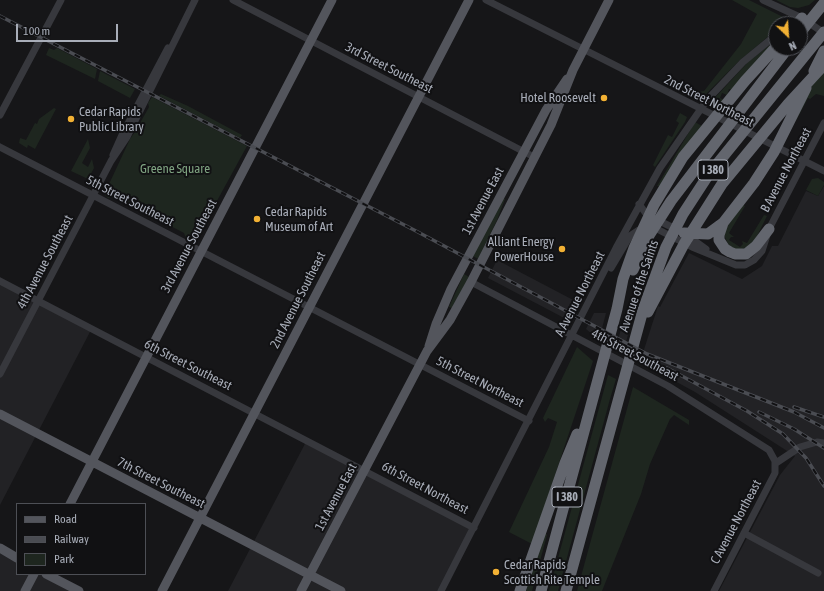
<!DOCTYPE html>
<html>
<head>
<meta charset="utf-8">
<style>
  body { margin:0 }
  #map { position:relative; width:824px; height:591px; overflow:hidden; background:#161618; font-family:"Asap Condensed",sans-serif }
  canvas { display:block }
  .legend { position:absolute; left:16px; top:503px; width:130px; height:72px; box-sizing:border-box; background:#111113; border:1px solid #4d4f55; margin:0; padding:5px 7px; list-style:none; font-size:12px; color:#a8adb8 }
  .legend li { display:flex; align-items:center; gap:8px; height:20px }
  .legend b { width:20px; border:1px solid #4d4f55 }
  .north { position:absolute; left:768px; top:16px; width:40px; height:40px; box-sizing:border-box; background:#111113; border:1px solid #4d4f55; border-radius:50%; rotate:155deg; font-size:11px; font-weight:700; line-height:16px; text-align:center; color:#a8adb8 }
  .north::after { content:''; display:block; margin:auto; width:14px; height:18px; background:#f2b134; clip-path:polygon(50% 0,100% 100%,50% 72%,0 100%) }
  .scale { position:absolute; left:16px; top:24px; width:102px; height:18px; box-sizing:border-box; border:2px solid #a8adb8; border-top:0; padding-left:5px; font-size:12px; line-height:14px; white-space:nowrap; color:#a8adb8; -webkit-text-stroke:3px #111113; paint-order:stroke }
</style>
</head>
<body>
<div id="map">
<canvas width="824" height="591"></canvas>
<ul class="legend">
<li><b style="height:5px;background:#53555c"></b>Road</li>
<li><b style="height:5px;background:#4a4c52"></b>Railway</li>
<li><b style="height:11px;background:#1e261f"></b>Park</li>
</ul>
<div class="north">N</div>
<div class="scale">100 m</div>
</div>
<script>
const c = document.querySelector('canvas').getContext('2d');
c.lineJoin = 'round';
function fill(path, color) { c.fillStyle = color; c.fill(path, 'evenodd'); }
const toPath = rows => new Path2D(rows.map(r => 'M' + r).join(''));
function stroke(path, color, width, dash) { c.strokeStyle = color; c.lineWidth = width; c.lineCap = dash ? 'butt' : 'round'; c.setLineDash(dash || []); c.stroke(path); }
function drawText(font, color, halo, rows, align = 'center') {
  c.font = font + ' "Asap Condensed",sans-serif'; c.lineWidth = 4; c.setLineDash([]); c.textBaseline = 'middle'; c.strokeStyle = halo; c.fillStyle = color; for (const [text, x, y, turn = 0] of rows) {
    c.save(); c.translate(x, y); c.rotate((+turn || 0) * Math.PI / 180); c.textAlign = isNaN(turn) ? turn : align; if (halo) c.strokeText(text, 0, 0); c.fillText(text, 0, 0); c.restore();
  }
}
fill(toPath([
  [153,93,249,143,247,146,152,97],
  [824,186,824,591,719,591,780,475,795,456,695,392,640,362,658,306,660,307,689,253,742,279,762,266,772,246,778,246,806,191,818,196],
  [497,260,577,302,568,320,488,278],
  [0,281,92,328,0,505],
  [594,313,606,313,599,340,586,329],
  [624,320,631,324,623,353,615,349],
  [307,440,474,528,441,591,228,591],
  [0,548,17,557,17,574,49,574,81,591,0,591]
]), '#222225');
fill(toPath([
  [732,0,749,0,789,20,784,24,776,24,776,30,740,60,703,97,695,92,704,91,741,44,757,14],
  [776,0,815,0,809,5,798,8,790,7],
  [772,43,773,46,732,90,729,89,727,95,722,93,720,98,724,100,718,107,712,104,711,102,724,88,748,62],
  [49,48,54,50,57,48,97,69,95,79,46,55],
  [100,71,135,89,130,98,98,81],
  [824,72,824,96,816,94,810,99,808,98,795,123,812,83],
  [161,94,188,106,242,135,240,138,159,96],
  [152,97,247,146,195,241,186,238,184,233,115,197,108,198,105,195,104,188,110,182,130,139,135,132,149,107,148,103],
  [54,108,56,109,35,149,28,145,27,148,19,143,20,138,26,140,35,123,37,124,39,119],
  [680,113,687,117,685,122,655,167,653,165,668,135,672,137,679,123,676,121],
  [695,122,702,126,659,186,657,186],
  [88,139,90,148,82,163,88,167,92,159,94,168,88,179,71,171],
  [818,178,824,182,824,185,818,196,806,190,812,179],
  [503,198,505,199,497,220,478,259,473,256],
  [743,205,745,206,729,233,734,237,731,237,729,240,740,247,743,244,742,241,747,243,764,215,767,216,754,242,748,248,736,250,729,246,724,235,726,228],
  [464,274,469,277,452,308,449,307],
  [577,347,593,361,532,544,509,532,549,447,557,422,548,418,545,422,543,418],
  [608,375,616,379,610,399,558,591,549,591],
  [633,387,689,420,689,425,674,415,670,419,650,464,641,494,602,591,577,591],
  [545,532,547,535,532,591,526,591]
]), '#1e261f');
stroke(toPath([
  [233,0,534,157],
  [486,0,824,171],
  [763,0,802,18,824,33],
  [0,115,61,0],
  [0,147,529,421],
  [113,155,122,135,168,48],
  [639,204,647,215,684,233,706,249],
  [611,268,630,236,639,230,647,227,655,228,692,247,736,265,745,265,754,260,762,251,769,229,824,123],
  [0,281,474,528],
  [471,282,668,386,769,450,775,461,775,473,714,591],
  [0,374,111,161,127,137,195,0],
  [776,463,800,447,817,442,824,443],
  [744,533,818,573],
  [441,591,616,248,660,168,707,100,743,62,776,35]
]), '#37383d', 7);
stroke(toPath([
  [429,346,436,324,451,289,546,110,567,79],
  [0,414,341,591],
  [70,504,332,0],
  [0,548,17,558],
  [46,574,79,591],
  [25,591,34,574],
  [162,591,469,0],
  [301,591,427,351,450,320,471,282,551,125,573,70,609,0]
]), '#53555c', 9);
stroke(toPath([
  [797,24,802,18],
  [800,33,824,3],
  [814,71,824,51],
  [769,229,756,246,746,254,735,254,730,252,725,249,719,240,719,235,723,223,754,183,774,152,806,88],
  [684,233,708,234,723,223],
  [633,270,648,237,671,201,788,48],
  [648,312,684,244,722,184,788,104,824,65],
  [520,591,565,463,577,434],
  [541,591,617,309,623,279,634,248,654,205,683,157,745,81,776,47],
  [566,591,643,310,666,247,683,214,709,174,824,32]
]), '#63666e', 11);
const rail = toPath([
  [0,16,416,231,647,354,794,412,824,428],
  [667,368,747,411,783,434,806,458,824,486],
  [794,407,824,417],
  [759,412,794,429,824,448]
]);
stroke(rail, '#4a4c52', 3.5);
stroke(rail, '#111113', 2, [6]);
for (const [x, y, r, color] of [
  [604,98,4,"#f2b134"],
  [71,119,4,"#f2b134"],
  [257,219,4,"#f2b134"],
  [562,249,4,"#f2b134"],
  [496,572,4,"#f2b134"]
]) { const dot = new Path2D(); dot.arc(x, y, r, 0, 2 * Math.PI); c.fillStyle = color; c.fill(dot); stroke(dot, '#111113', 1.5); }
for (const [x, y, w] of [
  [713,170,30],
  [567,497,30]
]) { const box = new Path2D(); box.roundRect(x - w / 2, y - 10, w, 20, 3); c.fillStyle = '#111113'; c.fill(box); stroke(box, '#a8adb8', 1); }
drawText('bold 12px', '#a8adb8', null, [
  ["I 380",713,170],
  ["I 380",567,497]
]);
drawText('13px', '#a8adb8', '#111113', [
  ["3rd Street Southeast",389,68,27],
  ["2nd Street Northeast",709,101,27],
  ["B Avenue Northeast",786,170,-62],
  ["5th Street Southeast",130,201,27],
  ["1st Avenue East",483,201,-62],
  ["3rd Avenue Southeast",189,246,-62],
  ["4th Avenue Southeast",45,262,-62],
  ["Avenue of the Saints",639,286,-71],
  ["A Avenue Northeast",580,294,-63],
  ["2nd Avenue Southeast",298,300,-63],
  ["4th Street Southeast",635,355,28],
  ["6th Street Southeast",188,365,27],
  ["5th Street Northeast",480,382,27],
  ["7th Street Southeast",161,483,27],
  ["6th Street Northeast",425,488,28],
  ["1st Avenue East",336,497,-62],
  ["C Avenue Northeast",736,522,-62]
]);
drawText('13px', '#a8adb8', '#111113', [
  ["Hotel Roosevelt",596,98,"right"],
  ["Cedar Rapids",79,112],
  ["Public Library",79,127],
  ["Cedar Rapids",265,212],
  ["Museum of Art",265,227],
  ["Alliant Energy",554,242,"right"],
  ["PowerHouse",554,257,"right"],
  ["Cedar Rapids",504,565],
  ["Scottish Rite Temple",504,580]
], 'left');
drawText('13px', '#7fa381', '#111113', [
  ["Greene Square",175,169]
]);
</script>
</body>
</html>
